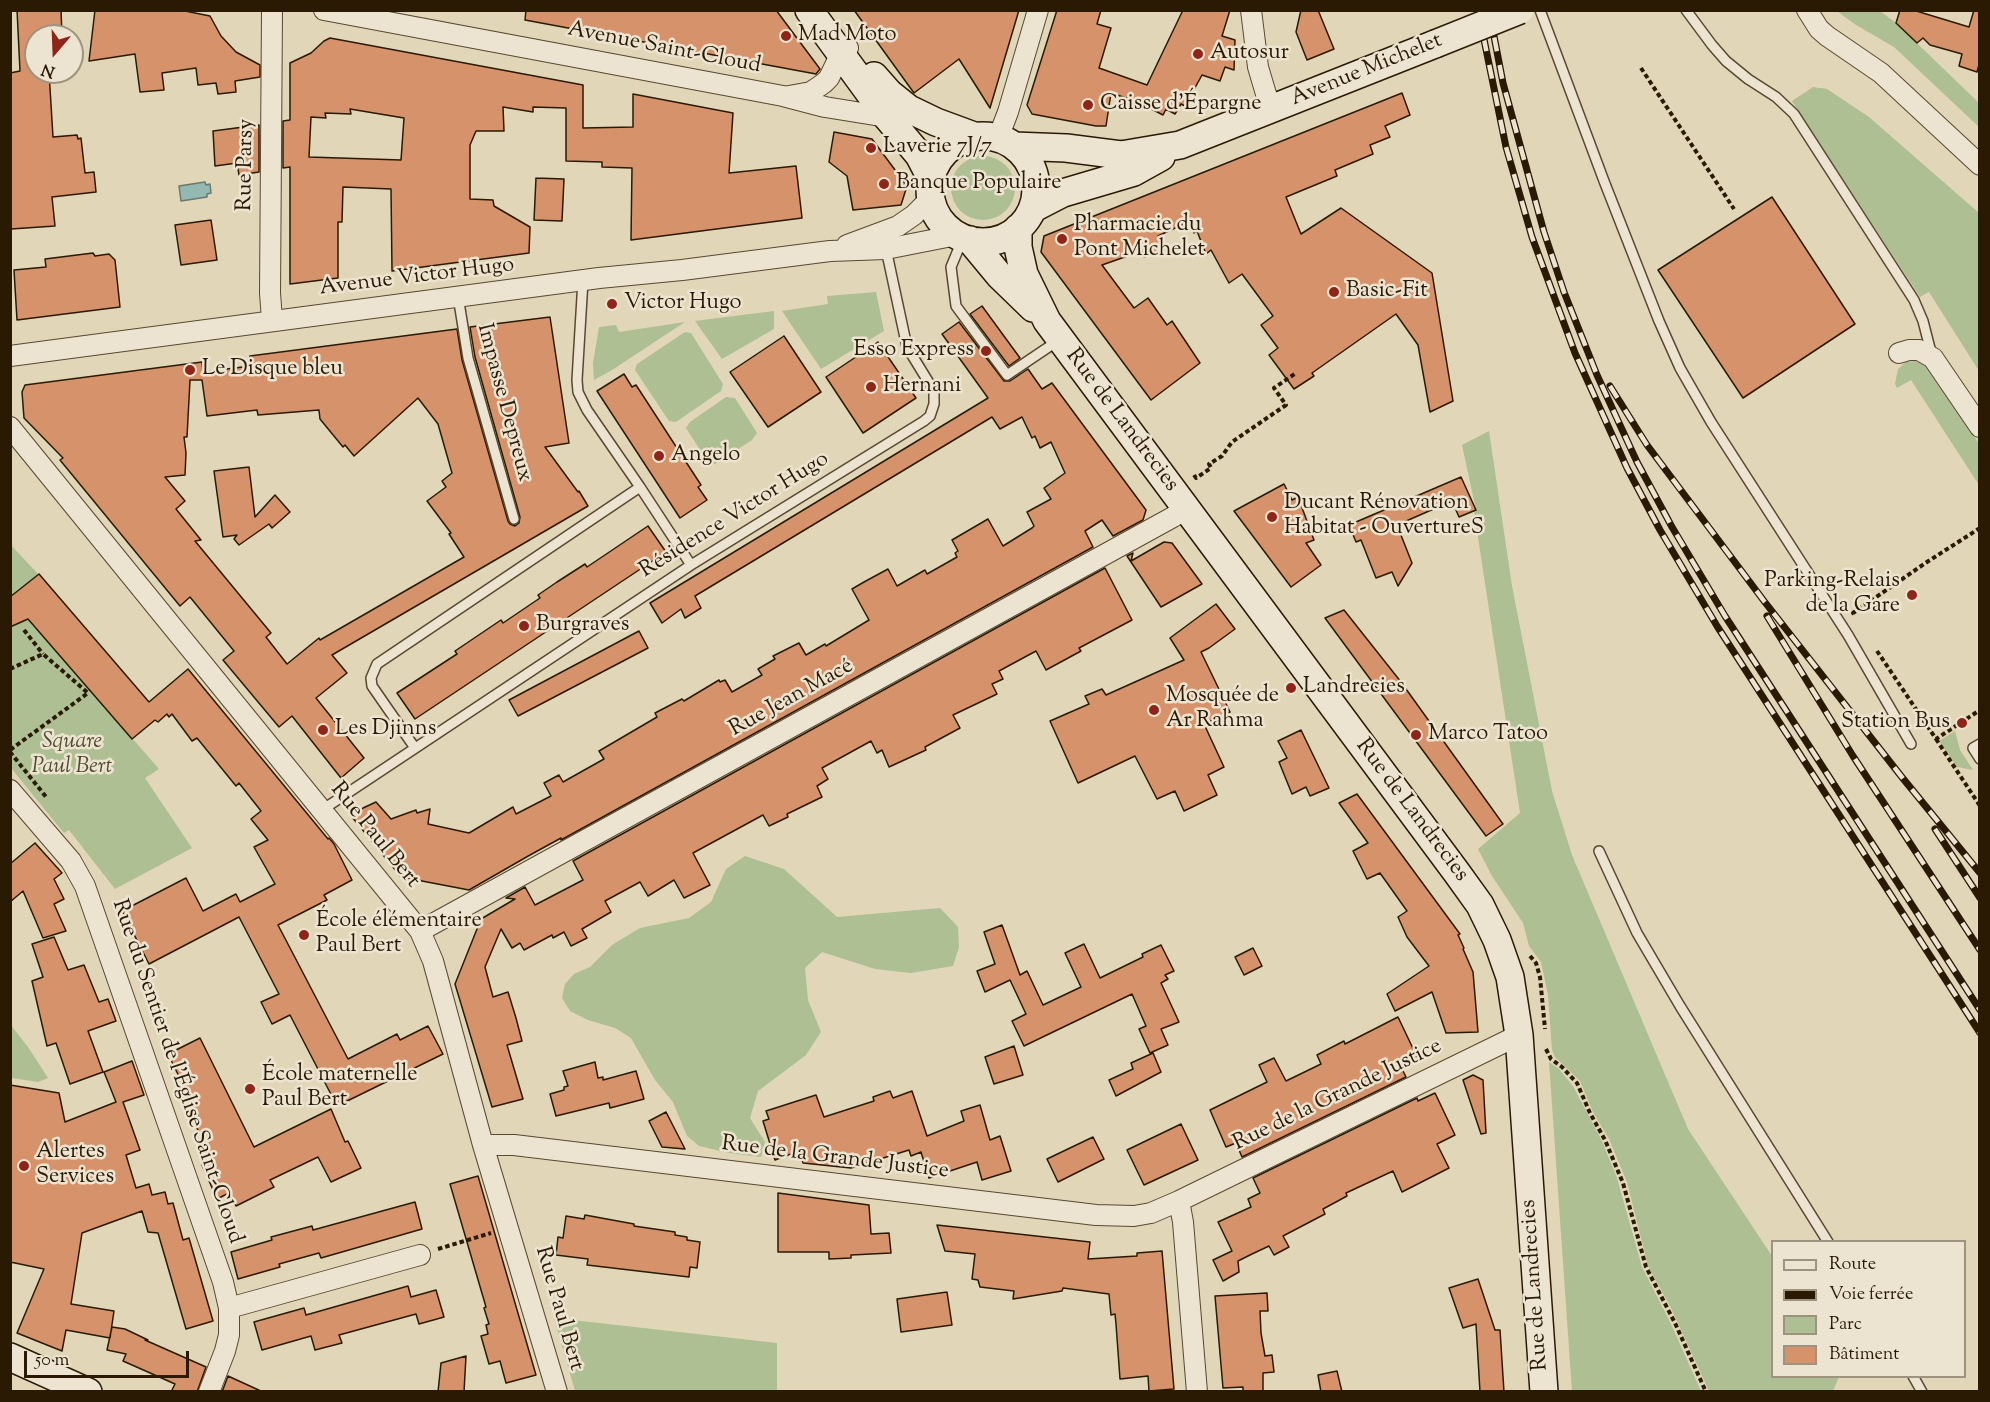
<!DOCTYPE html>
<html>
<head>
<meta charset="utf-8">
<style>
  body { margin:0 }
  #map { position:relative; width:1990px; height:1402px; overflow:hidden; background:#e1d6b8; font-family:"Sorts Mill Goudy",serif }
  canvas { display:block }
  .frame { position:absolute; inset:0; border:12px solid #2a1a04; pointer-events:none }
  .legend { position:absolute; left:1771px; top:1240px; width:195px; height:138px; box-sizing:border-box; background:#ece4d1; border:2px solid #9e937f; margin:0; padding:8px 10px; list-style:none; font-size:18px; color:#2a1a04 }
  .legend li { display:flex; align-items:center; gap:12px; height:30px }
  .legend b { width:30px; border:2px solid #9e937f }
  .north { position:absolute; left:24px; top:24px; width:60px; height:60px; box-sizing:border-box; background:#ece4d1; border:2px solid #9e937f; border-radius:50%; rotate:199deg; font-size:16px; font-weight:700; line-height:24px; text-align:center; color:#2a1a04 }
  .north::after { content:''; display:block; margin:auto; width:21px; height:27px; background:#8f2418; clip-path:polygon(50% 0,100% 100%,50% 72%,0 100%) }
  .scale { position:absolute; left:24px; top:1351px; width:165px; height:27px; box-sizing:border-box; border:3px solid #2a1a04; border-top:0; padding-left:8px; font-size:18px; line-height:21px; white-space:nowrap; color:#2a1a04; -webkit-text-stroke:4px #ece4d1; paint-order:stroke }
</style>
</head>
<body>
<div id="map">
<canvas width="1990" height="1402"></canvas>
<div class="frame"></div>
<ul class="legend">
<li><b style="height:8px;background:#ece4d1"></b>Route</li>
<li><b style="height:8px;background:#2a1a04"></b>Voie ferrée</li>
<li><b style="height:16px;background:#adbf93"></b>Parc</li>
<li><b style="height:16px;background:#d6936b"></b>Bâtiment</li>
</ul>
<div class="north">N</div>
<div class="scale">50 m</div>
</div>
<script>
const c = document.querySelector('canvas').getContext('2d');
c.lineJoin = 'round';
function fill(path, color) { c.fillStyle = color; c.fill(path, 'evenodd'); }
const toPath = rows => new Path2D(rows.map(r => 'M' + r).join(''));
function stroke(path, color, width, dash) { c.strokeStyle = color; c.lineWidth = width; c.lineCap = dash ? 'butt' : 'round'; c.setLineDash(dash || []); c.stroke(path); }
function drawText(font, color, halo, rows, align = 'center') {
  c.font = font + ' "Sorts Mill Goudy",serif'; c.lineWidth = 5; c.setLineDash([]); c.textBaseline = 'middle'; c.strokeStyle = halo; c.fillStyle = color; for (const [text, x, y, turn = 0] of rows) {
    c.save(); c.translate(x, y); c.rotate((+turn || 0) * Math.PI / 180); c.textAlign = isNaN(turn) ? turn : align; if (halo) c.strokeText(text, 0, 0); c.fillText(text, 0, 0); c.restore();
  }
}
fill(toPath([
  [1837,11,1880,11,1896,23,1979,103,1979,127,1894,47,1856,25],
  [1813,87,1827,89,1869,117,1979,213,1979,371,1929,292,1920,297,1792,101],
  '951 188a32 32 0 1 1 64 0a32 32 0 1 1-64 0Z',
  [876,292,884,331,821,369,782,311,828,304,827,296],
  [774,311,774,329,722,359,695,321],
  [685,322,612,370,594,380,593,363,599,327,616,325,619,332],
  [685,332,691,333,723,384,721,391,676,422,669,421,635,370,637,364],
  [1915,361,1926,364,1932,371,1979,444,1979,485,1911,380,1897,388,1895,384,1898,369,1906,362],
  [726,397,735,398,757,433,752,440,715,464,709,464,686,428,690,422],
  [1489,431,1512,586,1552,791,1572,855,1688,1129,1772,1256,1772,1376,1839,1377,1833,1391,1709,1391,1671,1308,1648,1266,1627,1182,1609,1139,1593,1112,1580,1081,1555,1057,1552,1050,1548,995,1541,962,1529,946,1523,923,1492,876,1478,849,1520,813,1474,511,1476,510,1462,445],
  [10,544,38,574,11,597,10,597],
  [28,619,159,769,145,778,192,848,115,889,69,830,64,833,11,768,11,627],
  [1955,731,1960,750,1973,770,1957,767,1939,741],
  [745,856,784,869,837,917,940,908,958,927,959,947,953,966,911,973,875,969,822,952,805,968,808,1000,821,1032,806,1055,758,1091,750,1118,765,1142,761,1157,729,1153,699,1146,687,1136,673,1102,655,1080,631,1038,615,1028,588,1020,570,1011,562,998,565,984,574,974,590,967,612,945,640,928,689,918,711,902,726,869],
  [10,1024,28,1047,48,1078,38,1082,11,1078],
  [1549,1062,1559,1069,1573,1086,1602,1141,1617,1178,1642,1267,1671,1324,1701,1391,1572,1391],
  [554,1318,777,1343,777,1391,575,1391]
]), '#adbf93');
const water = toPath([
  [205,182,206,185,210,184,211,193,207,194,207,197,181,201,179,186,205,182]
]);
fill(water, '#94b9b3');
stroke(water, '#6a796d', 1.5);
const building = toPath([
  [17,10,61,10,62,36,36,36,36,72,49,72,53,137,77,135,78,139,81,138,85,173,94,172,96,192,52,197,55,226,11,229,10,73,20,71,17,10],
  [95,10,180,10,210,16,221,36,236,52,260,65,260,77,235,81,236,92,218,94,216,83,198,85,196,68,162,73,164,90,140,92,135,54,89,61,95,10],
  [526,10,776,10,820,69,816,74,525,20,526,10],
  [854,10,1019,10,990,108,959,59,914,93,854,10],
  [1057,10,1101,10,1097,24,1111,28,1099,68,1147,85,1183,10,1230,10,1222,36,1235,40,1234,70,1225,67,1220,81,1202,75,1185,106,1181,104,1175,114,1166,109,1163,115,1138,102,1111,93,1106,126,1096,126,1032,114,1027,105,1057,10],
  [1301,10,1318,10,1334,49,1307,60,1296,32,1301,10],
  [1900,10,1913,10,1969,27,1974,10,1980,11,1980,61,1977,72,1959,66,1962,54,1930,45,1923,38,1917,43,1896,23,1900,10],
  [330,38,583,85,583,128,633,127,633,94,733,113,729,173,796,166,802,218,631,240,632,168,602,167,602,162,566,161,566,108,533,107,533,112,503,107,504,131,476,131,470,145,470,199,493,200,494,206,530,227,529,253,392,271,391,189,343,187,342,222,338,222,338,278,290,284,290,167,283,168,283,121,290,120,290,63,311,53,324,41,330,38],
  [350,109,404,118,401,160,309,157,311,117,326,118,325,113,351,114,350,109],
  [1402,93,1410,115,1385,126,1390,137,1370,145,1373,154,1335,170,1337,176,1286,197,1301,234,1341,208,1432,273,1453,401,1430,412,1418,345,1396,314,1312,373,1314,376,1294,389,1269,355,1278,348,1261,325,1273,316,1242,274,1229,283,1211,250,1206,254,1197,231,1194,233,1190,221,1158,236,1164,250,1144,257,1142,251,1102,265,1134,308,1148,298,1167,325,1172,321,1200,363,1151,400,1041,252,1044,236,1402,93],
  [259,125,259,172,239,175,237,163,215,166,213,131,259,125],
  [834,132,872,139,907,186,901,205,853,210,847,176,829,162,834,132],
  [536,178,564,179,562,221,534,220,536,178],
  [1772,197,1855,324,1743,398,1658,270,1772,197],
  [211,220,217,260,181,265,175,225,211,220],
  [93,253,95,256,109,254,115,260,120,307,17,320,14,270,46,267,45,259,93,253],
  [982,306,1020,358,1009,366,970,314,982,306],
  [550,317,569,443,545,447,578,492,579,491,588,506,332,655,347,673,316,698,364,758,341,778,292,716,279,727,223,660,234,651,190,597,180,606,60,460,63,458,24,418,22,392,25,385,202,362,203,372,251,366,250,356,457,329,462,360,508,521,510,524,515,526,519,523,520,517,475,357,470,327,550,317],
  [190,380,202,380,207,416,257,410,258,415,319,410,320,419,343,447,345,445,354,456,418,398,438,424,452,473,442,481,446,487,427,501,451,533,449,534,464,557,320,640,319,638,287,664,266,637,271,633,195,541,201,540,176,509,185,501,165,477,185,475,186,453,184,437,187,437,190,380],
  [959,322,1004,381,1010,381,1028,369,1042,389,1052,383,1146,510,1143,520,1113,536,1102,520,1085,531,1093,547,561,840,561,838,530,855,469,890,401,877,352,817,363,808,376,802,391,819,416,810,417,813,430,809,428,824,469,833,513,807,516,814,551,796,544,783,559,775,563,782,604,759,599,751,657,717,655,713,682,699,684,701,719,680,720,682,725,680,732,692,762,675,758,669,775,659,773,656,799,643,806,655,825,644,826,646,869,620,852,589,864,582,888,569,897,586,925,570,927,574,957,557,955,553,958,551,952,540,988,519,1003,546,1032,528,1034,526,1027,512,1051,499,1044,488,1065,473,1051,442,1040,448,1035,436,1032,438,1022,417,1000,429,992,417,695,596,701,608,685,618,681,609,662,623,650,603,988,398,942,334,959,322],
  [784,336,821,392,768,427,730,372,784,336],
  [878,342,916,398,863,433,826,377,878,342],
  [624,374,632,387,636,385,701,485,698,487,707,500,680,518,597,391,624,374],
  [249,467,255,517,275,495,290,512,272,528,269,524,239,545,234,539,237,535,223,537,214,471,249,467],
  [1461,477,1476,510,1459,517,1452,501,1397,525,1412,563,1398,586,1392,572,1376,578,1361,540,1356,542,1349,525,1461,477],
  [1284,484,1292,500,1298,497,1314,540,1306,543,1321,565,1291,587,1234,511,1284,484],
  [648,526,666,552,415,719,397,693,457,654,455,651,501,620,503,623,540,598,538,595,557,582,585,564,587,567,648,526],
  [1164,542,1172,543,1202,584,1161,607,1127,556,1133,553,1131,561,1164,542],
  [1105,568,1132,620,1079,648,1081,651,1046,670,1036,651,999,671,1003,679,992,684,997,694,953,715,960,728,925,747,926,750,889,767,882,750,877,753,871,741,822,768,828,779,817,786,822,797,787,814,788,817,769,826,763,815,693,853,710,885,684,898,674,880,648,896,640,882,605,901,611,912,582,929,587,938,571,946,564,932,553,938,552,935,524,950,520,943,512,948,501,929,485,967,493,997,508,992,516,1018,522,1041,507,1045,523,1099,492,1107,455,984,481,919,515,899,506,898,525,887,535,905,583,880,573,861,1105,568],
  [39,574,149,702,188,669,328,839,329,838,334,844,352,880,324,895,327,900,278,925,348,1059,397,1034,400,1040,428,1026,443,1054,337,1106,290,1015,272,1024,261,1002,279,994,239,917,149,964,122,911,186,878,203,911,236,894,240,902,275,884,254,847,268,840,251,819,261,811,239,783,236,786,197,738,192,741,172,714,169,717,167,714,158,722,155,720,132,739,28,619,10,627,10,597,39,574],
  [1216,604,1235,629,1209,648,1201,652,1230,712,1204,724,1224,767,1208,775,1217,795,1184,811,1175,791,1157,799,1135,756,1078,783,1050,721,1089,704,1085,696,1102,689,1106,695,1184,660,1170,638,1216,604],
  [1344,610,1401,682,1503,824,1486,836,1325,618,1344,610],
  [639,631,648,648,518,716,509,700,639,631],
  [1301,730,1329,788,1310,796,1306,787,1292,794,1279,762,1287,758,1278,741,1301,730],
  [1357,794,1460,934,1458,935,1464,948,1463,949,1473,972,1478,1032,1446,1033,1432,992,1395,1011,1387,994,1429,966,1407,937,1398,917,1407,911,1380,873,1367,879,1353,851,1368,843,1339,803,1357,794],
  [35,843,62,873,54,879,64,899,54,904,66,931,43,938,23,891,10,902,10,864,35,843],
  [1002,925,1020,975,1027,971,1043,1005,1081,987,1065,953,1084,944,1100,978,1143,957,1142,954,1161,945,1174,971,1165,975,1168,979,1161,983,1179,1022,1161,1029,1168,1045,1150,1053,1139,1029,1146,1026,1132,994,1024,1046,1012,1021,1026,1014,1010,980,985,992,977,971,995,964,984,932,1002,925],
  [54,937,68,970,84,965,99,1002,108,999,116,1021,88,1031,103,1072,70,1084,56,1043,47,1046,32,981,43,977,32,944,54,937],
  [1253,948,1262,966,1244,975,1235,957,1253,948],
  [1398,1017,1418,1059,1401,1067,1406,1077,1242,1157,1236,1143,1226,1147,1210,1110,1267,1082,1259,1065,1274,1058,1286,1081,1321,1064,1317,1055,1344,1041,1345,1044,1398,1017],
  [200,1038,254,1147,331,1109,345,1142,348,1141,361,1168,331,1182,318,1157,270,1180,274,1187,236,1206,229,1193,217,1199,202,1165,212,1159,192,1118,198,1115,168,1054,200,1038],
  [1014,1046,1023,1075,994,1084,985,1057,1014,1046],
  [1153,1053,1161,1072,1116,1096,1109,1080,1133,1069,1131,1063,1153,1053],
  [132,1061,144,1095,123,1102,140,1150,126,1155,136,1188,149,1184,152,1195,165,1192,168,1204,173,1203,183,1240,189,1238,213,1321,186,1329,158,1233,148,1232,142,1211,82,1233,71,1304,114,1311,110,1338,66,1330,62,1351,17,1333,44,1269,10,1262,10,1085,59,1093,65,1122,116,1102,104,1072,132,1061],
  [595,1062,598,1078,603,1077,603,1080,636,1071,644,1099,610,1108,609,1103,556,1116,550,1094,564,1090,564,1087,568,1086,563,1071,595,1062],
  [1473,1075,1483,1080,1486,1133,1481,1134,1463,1080,1473,1075],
  [890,1091,893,1098,912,1091,927,1136,964,1121,961,1111,980,1105,990,1140,1000,1136,1011,1171,982,1180,977,1162,929,1178,921,1152,911,1156,909,1150,851,1168,803,1163,799,1151,775,1160,763,1121,769,1119,766,1111,816,1095,824,1117,874,1101,873,1097,890,1091],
  [1435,1093,1455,1135,1437,1144,1449,1168,1402,1192,1393,1171,1346,1193,1347,1196,1323,1209,1325,1214,1283,1236,1289,1247,1274,1255,1269,1246,1252,1254,1238,1261,1239,1272,1223,1281,1213,1260,1232,1251,1218,1222,1251,1207,1248,1199,1260,1193,1253,1178,1417,1098,1418,1101,1435,1093],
  [666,1112,685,1149,662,1147,649,1121,666,1112],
  [1181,1124,1198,1160,1144,1185,1127,1150,1181,1124],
  [1093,1137,1104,1159,1058,1182,1047,1159,1093,1137],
  [478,1176,536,1375,506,1383,500,1361,489,1364,481,1336,488,1334,486,1325,489,1324,484,1308,486,1307,450,1184,478,1176],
  [778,1193,869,1205,871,1234,889,1233,891,1253,851,1255,851,1258,829,1259,829,1252,778,1252,778,1193],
  [415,1202,422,1229,321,1258,319,1253,279,1264,280,1267,238,1279,231,1252,272,1240,271,1237,312,1226,313,1230,415,1202],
  [585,1215,634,1224,634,1226,675,1232,675,1235,687,1237,687,1240,700,1242,697,1268,690,1267,689,1277,587,1265,588,1259,556,1255,558,1237,563,1238,566,1216,584,1219,585,1215],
  [937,1225,1090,1242,1088,1259,1137,1256,1137,1253,1162,1251,1174,1389,1149,1391,1148,1376,1120,1379,1116,1324,1115,1314,1111,1315,1109,1294,1063,1288,1062,1291,1013,1299,1014,1291,980,1287,978,1280,972,1279,975,1254,945,1251,937,1225],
  [1478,1279,1495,1330,1500,1330,1504,1392,1480,1392,1476,1324,1463,1328,1449,1288,1478,1279],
  [408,1286,411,1297,436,1290,444,1317,419,1324,416,1314,339,1335,342,1343,315,1350,311,1336,262,1350,254,1322,304,1308,306,1315,408,1286],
  [947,1292,952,1325,901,1332,897,1299,947,1292],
  [1267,1293,1268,1311,1260,1311,1261,1333,1265,1356,1272,1355,1274,1372,1263,1373,1263,1392,1243,1392,1243,1387,1223,1388,1215,1296,1267,1293],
  [112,1327,125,1329,148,1340,145,1340,206,1367,197,1392,171,1392,175,1384,123,1361,126,1354,107,1350,112,1327],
  [466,1356,464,1392,438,1392,441,1363,466,1356],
  [1337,1371,1342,1392,1321,1392,1318,1375,1337,1371],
  [228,1376,263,1392,222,1392,228,1376]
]);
fill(building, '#d6936b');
stroke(building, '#2a1a04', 1.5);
const lane = toPath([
  [1540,10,1604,181,1659,321,1680,368,1711,422,1848,635,1911,744],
  [1686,10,1712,45,1726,61,1748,79,1776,97,1794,114,1914,300,1923,321,1932,356],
  [963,238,951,267,956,306,1007,375,1059,340],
  [458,296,468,358,514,519],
  [640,487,691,565],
  [1980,744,1973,748,1980,759],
  [415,748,372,686,371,678,377,664,640,487,587,410,578,392,577,380,583,280],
  [322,810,691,565,924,421,930,416,934,404,934,391,907,347,886,249],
  [1599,851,1637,933,1680,1006,1828,1242],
  [1913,1376,1922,1392]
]);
const street = toPath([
  [272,10,270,293,272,320],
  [324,10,783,96,825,107,887,117],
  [1251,10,1258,67,1266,94,1273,109],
  [1807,10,1819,29,1827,36,1881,73,1980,165],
  [789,96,811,92,824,83,829,78,841,53,848,48],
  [998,138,1008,112,1038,10],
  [847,245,898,226,914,215,931,198],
  [1899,353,1909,350,1919,350,1933,358,1980,427],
  [10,356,599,278,682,270,830,251,886,249,957,235],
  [10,427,420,931,433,961,483,1145,557,1392],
  [10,790,71,861,85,886,223,1282,229,1308,229,1335,225,1351,209,1392],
  [420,931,1173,517,1187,508],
  [483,1145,514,1145,1096,1215,1134,1216,1151,1213,1179,1201,1519,1035],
  [1179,1201,1183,1222,1197,1392],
  [229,1308,420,1255]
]);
const secondary = toPath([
  [809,10,887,117,919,155,931,178],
  [874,76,889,93,909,109,936,122,974,136],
  '930 189a53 53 0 1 1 106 0a53 53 0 1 1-106 0Z',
  [1014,146,1066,148,1121,155,1180,145,1435,44],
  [1032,209,1063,193,1134,172,1161,157],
  [1018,228,1018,247,1024,274,1047,321,1457,873,1480,905,1497,940,1510,977,1519,1035,1544,1392],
  [970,240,999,275,1033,308],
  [10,1357,88,1392]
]);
stroke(lane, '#584931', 12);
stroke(street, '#584931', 22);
stroke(secondary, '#2a1a04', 30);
stroke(toPath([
  [1641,68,1734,209],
  [1194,475,1196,478,1211,468,1209,464,1222,456,1232,442,1286,405,1274,388,1296,373],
  [1854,614,1853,613,1927,562,1980,528],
  [24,630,43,654],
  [1877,651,1936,739,1980,710],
  [10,669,43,654,88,693,10,750],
  [1936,739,1980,806],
  [10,752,47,798],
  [1530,956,1536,963,1540,977,1545,1029],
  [1546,1049,1551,1059,1562,1067,1577,1083,1590,1113,1605,1140,1623,1183,1646,1267,1675,1323,1706,1392],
  [438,1249,491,1233]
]), '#2a1a04', 4, [4.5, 3]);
stroke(lane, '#ece4d1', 9);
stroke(street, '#ece4d1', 20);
stroke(secondary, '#ece4d1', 27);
const rail = toPath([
  [1478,10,1506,147,1532,237,1575,353,1627,468,1660,530,1717,626,1980,1033],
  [1489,10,1503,83,1544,232,1564,292,1597,375,1637,462,1672,527,1725,616,1980,1010],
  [1610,386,1647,445,1764,601,1901,776,1980,873],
  [1767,616,1853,756,1980,950],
  [1935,829,1980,898]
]);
stroke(rail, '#2a1a04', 7);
stroke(rail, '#ece4d1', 4.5, [14]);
const secondaryBridge = toPath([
  [1435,44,1520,10]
]);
stroke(secondaryBridge, '#2a1a04', 30, []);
stroke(secondaryBridge, '#ece4d1', 27);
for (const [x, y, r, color] of [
  [786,36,6,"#8f2418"],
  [1198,54,6,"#8f2418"],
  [1088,105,6,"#8f2418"],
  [871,148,6,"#8f2418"],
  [884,184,6,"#8f2418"],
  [1062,239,6,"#8f2418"],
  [1334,292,6,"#8f2418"],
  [612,304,6,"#8f2418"],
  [986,351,6,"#8f2418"],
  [190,370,6,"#8f2418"],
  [871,387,6,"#8f2418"],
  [659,456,6,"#8f2418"],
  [1272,517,6,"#8f2418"],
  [1912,595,6,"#8f2418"],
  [524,626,6,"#8f2418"],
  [1291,688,6,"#8f2418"],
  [1154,710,6,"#8f2418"],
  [1962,723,6,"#8f2418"],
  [323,730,6,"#8f2418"],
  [1416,735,6,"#8f2418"],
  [304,935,6,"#8f2418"],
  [250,1089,6,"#8f2418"],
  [24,1166,6,"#8f2418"]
]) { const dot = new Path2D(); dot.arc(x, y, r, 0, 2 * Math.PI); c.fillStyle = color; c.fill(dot); stroke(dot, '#ece4d1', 2); }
drawText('22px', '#2a1a04', '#ece4d1', [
  ["Mad Moto",798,36],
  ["Autosur",1210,54],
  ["Caisse d'Épargne",1100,105],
  ["Laverie 7J/7",883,148],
  ["Banque Populaire",896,184],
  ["Pharmacie du",1074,226],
  ["Pont Michelet",1074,251],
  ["Basic-Fit",1346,292],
  ["Victor Hugo",624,304],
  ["Esso Express",974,351,"right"],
  ["Le Disque bleu",202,370],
  ["Hernani",883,387],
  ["Angelo",671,456],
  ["Ducant Rénovation",1284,504],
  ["Habitat - OuvertureS",1284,529],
  ["Parking-Relais",1900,582,"right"],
  ["de la Gare",1900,607,"right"],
  ["Burgraves",536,626],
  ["Landrecies",1303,688],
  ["Mosquée de",1166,697],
  ["Ar Rahma",1166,722],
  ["Station Bus",1950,723,"right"],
  ["Les Djinns",335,730],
  ["Marco Tatoo",1428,735],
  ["École élémentaire",316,922],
  ["Paul Bert",316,947],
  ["École maternelle",262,1076],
  ["Paul Bert",262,1101],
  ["Alertes",36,1153],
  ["Services",36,1178]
], 'left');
drawText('22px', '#2a1a04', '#ece4d1', [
  ["Avenue Saint-Cloud",664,49,11],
  ["Avenue Michelet",1367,71,-22],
  ["Rue Parsy",247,165,-89],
  ["Avenue Victor Hugo",417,278,-7],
  ["Impasse Depreux",503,403,75],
  ["Rue de Landrecies",1121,421,53],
  ["Résidence Victor Hugo",735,516,-32],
  ["Rue Jean Macé",792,699,-29],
  ["Rue de Landrecies",1411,811,53],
  ["Rue Paul Bert",374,836,51],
  ["Rue du Sentier de l'Église Saint-Cloud",176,1072,71],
  ["Rue de la Grande Justice",1338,1096,-26],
  ["Rue de la Grande Justice",835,1159,7],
  ["Rue de Landrecies",1536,1285,-94],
  ["Rue Paul Bert",558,1309,74]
]);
drawText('italic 22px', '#514c2f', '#ece4d1', [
  ["Square",72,743],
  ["Paul Bert",72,768]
]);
</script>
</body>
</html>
